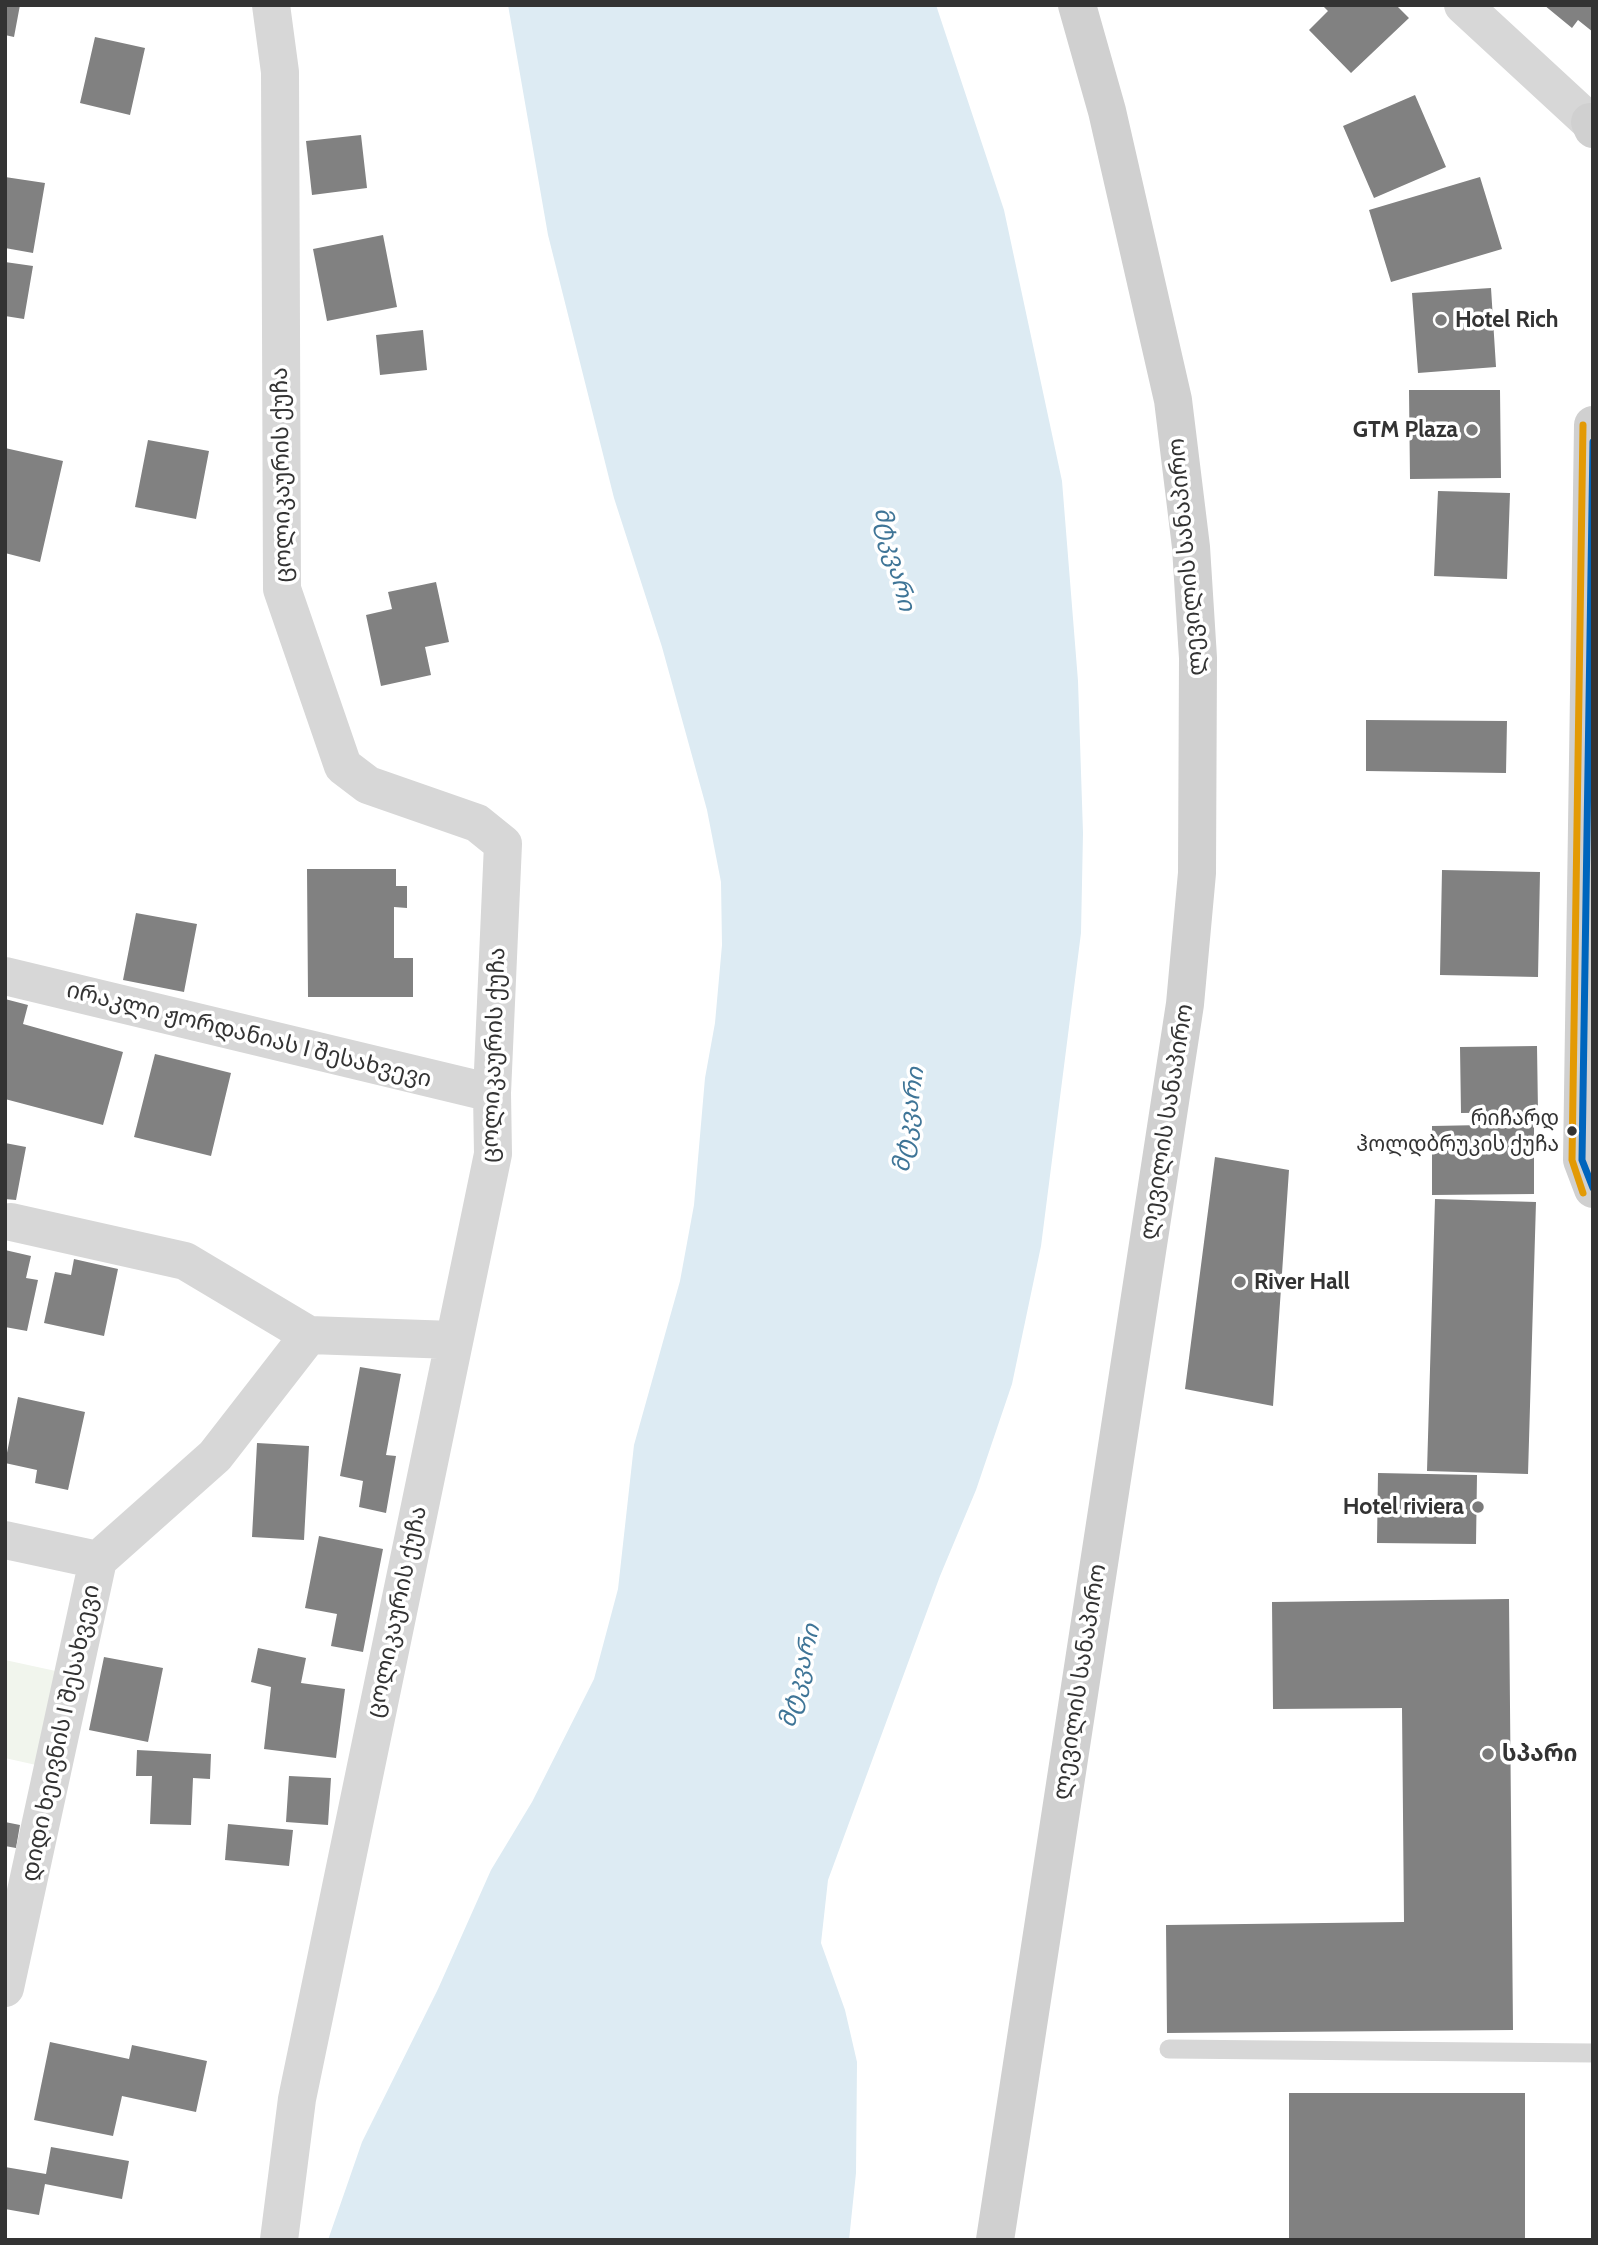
<!DOCTYPE html>
<html>
<head>
<meta charset="utf-8">
<style>
  body { margin:0 }
  #map { position:relative; width:1598px; height:2245px; overflow:hidden; background:#fff; font-family:Cabin,sans-serif }
  canvas { display:block }
  .frame { position:absolute; inset:0; border:7px solid #333; pointer-events:none }
</style>
</head>
<body>
<div id="map">
<canvas width="1598" height="2245"></canvas>
<div class="frame"></div>
</div>
<script>
const c = document.querySelector('canvas').getContext('2d');
c.lineJoin = 'round';
function fill(path, color) { c.fillStyle = color; c.fill(path, 'evenodd'); }
const toPath = rows => new Path2D(rows.map(r => 'M' + r).join(''));
function stroke(path, color, width, dash) { c.strokeStyle = color; c.lineWidth = width; c.lineCap = dash ? 'butt' : 'round'; c.setLineDash(dash || []); c.stroke(path); }
function drawText(font, color, halo, rows, align = 'center') {
  c.font = font + ' Cabin,"Noto Sans Georgian",sans-serif'; c.lineWidth = 7; c.setLineDash([]); c.textBaseline = 'middle'; c.strokeStyle = halo; c.fillStyle = color; for (const [text, x, y, turn = 0] of rows) {
    c.save(); c.translate(x, y); c.rotate((+turn || 0) * Math.PI / 180); c.textAlign = isNaN(turn) ? turn : align; if (halo) c.strokeText(text, 0, 0); c.fillText(text, 0, 0); c.restore();
  }
}
fill(toPath([
  [5,1660,65,1673,45,1767,5,1758]
]), '#f1f5ed');
fill(toPath([
  [508,5,936,5,1004,210,1062,481,1078,681,1083,833,1081,933,1041,1246,1012,1384,976,1490,940,1576,828,1880,821,1943,845,2010,857,2062,856,2173,849,2240,328,2240,362,2142,438,1989,491,1870,532,1802,594,1679,618,1589,634,1445,680,1281,694,1205,705,1078,715,1023,722,945,721,882,707,810,662,647,614,498,548,235]
]), '#ddebf3');
fill(toPath([
  [5,5,20,5,14,37,5,35],
  [1322,5,1396,5,1409,18,1351,73,1309,30,1328,11],
  [1544,5,1593,5,1593,32,1578,20,1572,28],
  [95,37,145,48,130,115,80,103],
  [1415,95,1446,167,1374,198,1343,126],
  [361,135,367,188,312,195,306,141],
  [5,177,45,183,33,253,5,248],
  [1480,177,1502,249,1391,282,1369,210],
  [383,235,397,307,327,321,313,249],
  [5,262,33,266,24,319,5,316],
  [1491,288,1496,367,1418,373,1412,293],
  [423,330,427,370,380,375,376,335],
  [1409,390,1500,390,1501,478,1410,479],
  [148,440,209,451,196,519,135,507],
  [5,448,63,461,40,562,5,553],
  [1438,491,1510,493,1507,579,1434,576],
  [436,582,449,642,425,647,431,675,381,686,366,615,392,609,388,592],
  [1366,720,1507,721,1506,773,1366,771],
  [307,869,396,869,396,886,407,886,407,908,394,907,394,958,413,958,413,997,308,997],
  [1442,870,1540,872,1538,977,1440,975],
  [136,913,197,924,184,992,123,980],
  [5,999,28,1005,23,1024,123,1052,103,1125,5,1099],
  [1537,1046,1538,1112,1461,1113,1460,1047],
  [155,1054,231,1073,211,1156,134,1137],
  [1534,1124,1534,1194,1432,1195,1432,1126],
  [5,1143,26,1147,16,1200,5,1199],
  [1215,1157,1289,1170,1273,1406,1185,1389],
  [1435,1199,1536,1202,1528,1474,1427,1471],
  [5,1250,31,1256,26,1278,38,1280,27,1331,5,1327],
  [74,1259,118,1269,104,1336,44,1323,55,1272,71,1275],
  [360,1367,401,1374,386,1455,396,1456,386,1513,359,1507,363,1481,340,1476],
  [18,1397,85,1412,68,1490,35,1483,37,1470,5,1463],
  [257,1443,309,1446,304,1540,252,1537],
  [1378,1473,1477,1475,1476,1544,1377,1543],
  [319,1536,383,1549,363,1652,331,1646,337,1614,305,1608],
  [1509,1599,1513,2030,1167,2033,1166,1925,1404,1922,1402,1708,1273,1709,1272,1602],
  [258,1648,306,1658,301,1683,345,1689,336,1758,264,1749,271,1687,251,1682],
  [104,1657,163,1668,148,1742,89,1730],
  [137,1750,211,1754,210,1779,193,1778,191,1825,150,1824,152,1776,136,1776],
  [289,1776,331,1778,328,1825,286,1822],
  [5,1822,20,1825,16,1848,5,1846],
  [228,1824,293,1830,289,1866,225,1860],
  [50,2042,129,2059,132,2045,207,2061,196,2112,122,2096,113,2136,34,2120],
  [1289,2093,1525,2093,1525,2240,1289,2240],
  [51,2147,129,2161,122,2199,45,2184,39,2215,5,2209,5,2167,46,2174]
]), '#818181');
stroke(toPath([
  [1169,2049,1593,2053]
]), '#d7d7d7', 19);
stroke(toPath([
  [271,5,280,72,282,589,343,766,368,785,477,823,503,844,492,1093,493,1154,297,2099,279,2240],
  [5,976,492,1093],
  [11,1222,185,1261,309,1335],
  [5,1540,98,1560],
  [98,1560,215,1456,309,1335,453,1340],
  [5,1988,98,1560]
]), '#d7d7d7', 38);
stroke(toPath([
  [1463,5,1593,125]
]), '#d7d7d7', 38);
stroke(toPath([
  [1590,122,1593,129],
  [1593,425,1582,1160,1593,1189],
  [995,2240,1185,1004,1197,873,1198,658,1191,547,1173,400,1107,111,1077,5]
]), '#d0d0d0', 38);
stroke(toPath([
  [1593,442,1582,1160,1593,1188]
]), '#0065bd', 7);
stroke(toPath([
  [1583,425,1572,1160,1583,1193]
]), '#e39a05', 7);
for (const [x, y, r, color] of [
  [1441,320,7,"#7a7a7a"],
  [1472,430,7,"#7a7a7a"],
  [1572,1131,6,"#333"],
  [1240,1282,7,"#7a7a7a"],
  [1478,1507,7,"#7a7a7a"],
  [1488,1754,7,"#7a7a7a"]
]) { const dot = new Path2D(); dot.arc(x, y, r, 0, 2 * Math.PI); c.fillStyle = color; c.fill(dot); stroke(dot, '#fff', 2.5); }
drawText('21px', '#333', '#fff', [
  ["რიჩარდ",1559,1119],
  ["ჰოლდბრუკის ქუჩა",1559,1145]
], 'right');
drawText('bold 23px', '#333', '#fff', [
  ["Hotel Rich",1455,320],
  ["GTM Plaza",1458,430,"right"],
  ["River Hall",1254,1282],
  ["Hotel riviera",1464,1507,"right"],
  ["სპარი",1502,1754]
], 'left');
drawText('23px', '#333', '#fff', [
  ["ცოლიკაურის ქუჩა",282,475,-91],
  ["ლევილის სანაპირო",1187,557,-95],
  ["ირაკლი ჟორდანიას I შესახვევი",249,1035,14],
  ["ცოლიკაურის ქუჩა",494,1055,-88],
  ["ლევილის სანაპირო",1167,1122,-81],
  ["ცოლიკაურის ქუჩა",397,1612,-78],
  ["ლევილის სანაპირო",1080,1682,-81],
  ["დიდი ხეივნის I შესახვევი",61,1733,-78]
]);
drawText('italic 24px', '#3f7597', '#fff', [
  ["მტკვარი",894,559,76],
  ["მტკვარი",909,1120,-82],
  ["მტკვარი",800,1676,-76]
]);
</script>
</body>
</html>
